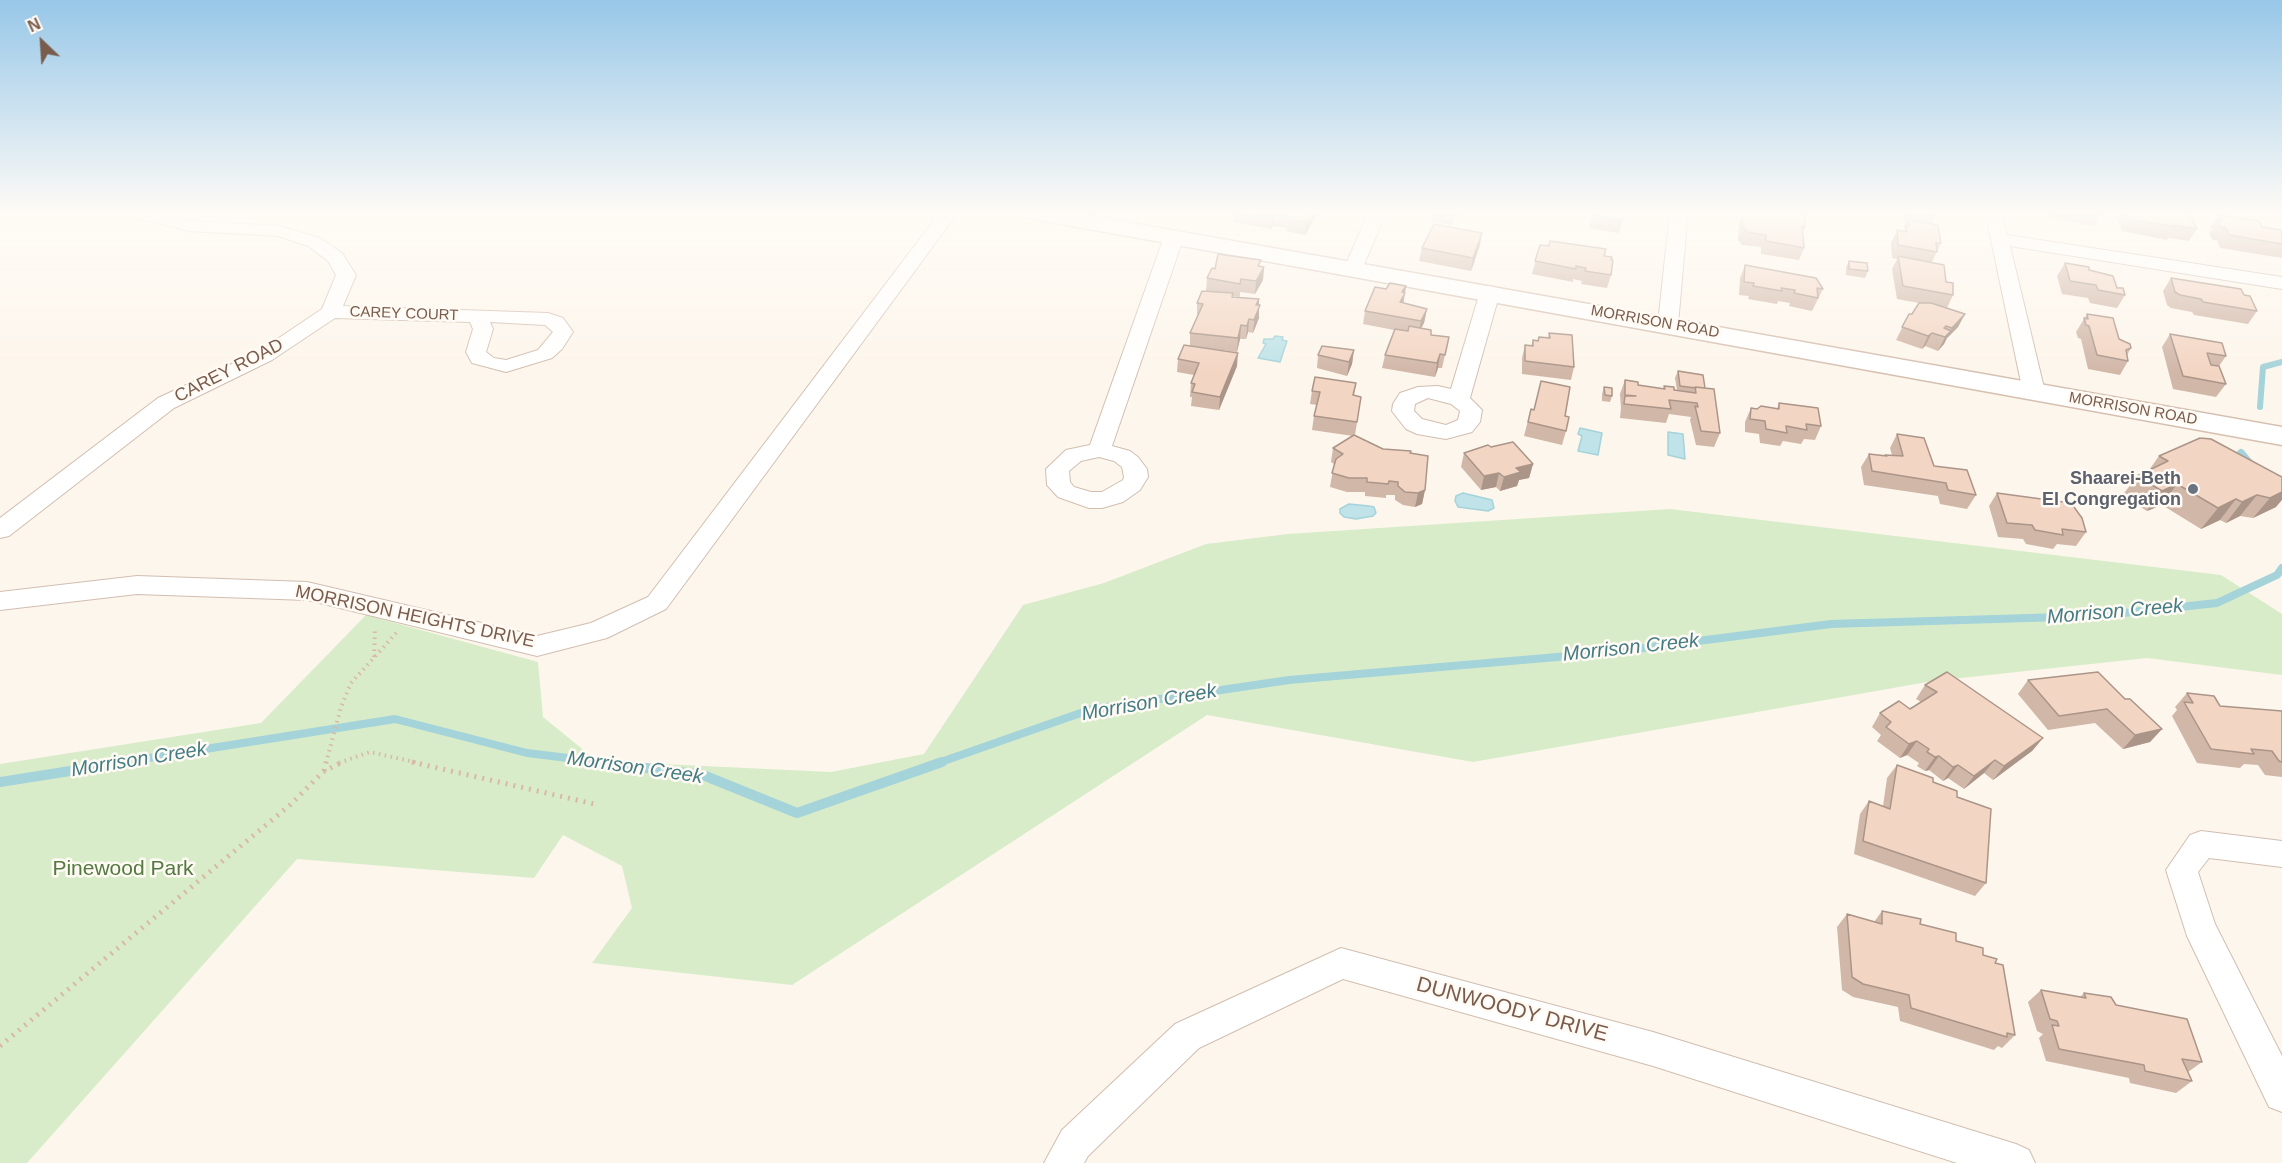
<!DOCTYPE html>
<html>
<head>
<meta charset="utf-8">
<style>
  body { margin:0 }
  #map { position:relative; width:2282px; height:1163px; overflow:hidden; background:#fdf6ec; font-family:Helvetica,sans-serif }
  canvas { display:block }
  .north { position:absolute; left:12px; top:12px; width:60px; height:60px; -webkit-text-stroke:4px #fffaf3; paint-order:stroke; rotate:335deg; font-size:16px; font-weight:700; line-height:24px; text-align:center; color:#7a5c4d }
  .north::after { content:''; display:block; margin:auto; width:21px; height:27px; background:#7a5c4d; clip-path:polygon(50% 0,100% 100%,50% 72%,0 100%) }
</style>
</head>
<body>
<div id="map">
<canvas width="2282" height="1163"></canvas>
<div class="north">N</div>
</div>
<script>
const c = document.querySelector('canvas').getContext('2d');
c.lineJoin = 'round';
function fill(path, color) { c.fillStyle = color; c.fill(path, 'evenodd'); }
const toPath = rows => new Path2D(rows.map(r => 'M' + r).join(''));
function stroke(path, color, width, dash) { c.strokeStyle = color; c.lineWidth = width; c.lineCap = dash ? 'butt' : 'round'; c.setLineDash(dash || []); c.stroke(path); }
function drawText(font, color, halo, rows, align = 'center') {
  c.font = font + ' Helvetica,sans-serif'; c.lineWidth = 5; c.setLineDash([]); c.textBaseline = 'middle'; c.strokeStyle = halo; c.fillStyle = color; for (const [text, x, y, turn = 0] of rows) {
    c.save(); c.translate(x, y); c.rotate((+turn || 0) * Math.PI / 180); c.textAlign = isNaN(turn) ? turn : align; if (halo) c.strokeText(text, 0, 0); c.fillText(text, 0, 0); c.restore();
  }
}
fill(toPath([
  [1670,509,2221,575,2282,614,2282,675,2147,658,1933,681,1473,762,1207,715,792,985,592,963,632,908,622,866,563,835,534,878,297,859,27,1163,0,1163,0,764,261,723,366,615,538,662,543,717,597,761,831,772,924,754,1023,605,1104,583,1206,544,1288,534]
]), '#d8ecc9');
const water = toPath([
  [1275,336,1283,337,1282,340,1287,341,1280,362,1258,358,1266,344,1263,343,1264,339,1273,339,1275,336],
  [1580,428,1602,433,1598,455,1578,451,1582,436,1578,434,1580,428],
  [1668,432,1683,434,1685,459,1668,455,1668,432],
  [1463,493,1492,500,1494,508,1488,511,1458,507,1455,501,1456,496,1463,493],
  [1349,504,1369,506,1374,507,1376,513,1373,516,1356,519,1344,517,1340,513,1340,509,1349,504]
]);
fill(water, '#bfe3e8');
stroke(water, '#a5d3da', 1.5);
stroke(toPath([
  [2260,407,2263,367,2282,362]
]), '#a5d3da', 6);
stroke(toPath([
  [2241,453,2251,465],
  [117,763,395,719,527,753,609,763],
  [938,763,1092,709,1289,680,1604,653,1831,624,2095,616,2217,603,2277,575,2282,568]
]), '#a5d3da', 8);
stroke(toPath([
  [597,762,703,775,797,813,942,762],
  [0,782,127,762]
]), '#a5d3da', 10);
const street = toPath([
  [0,211,14,211,11,215,0,217,0,211],
  [128,211,150,211,189,221,280,226,320,238,342,253,356,275,343,306,548,313,563,318,573,332,562,349,552,358,506,372,472,363,466,352,473,329,470,322,335,318,272,360,174,408,9,536,0,538,0,518,158,398,258,352,322,309,336,275,328,261,308,246,278,236,189,231,140,219,130,215,128,211],
  [490,322,545,325,553,332,538,350,506,360,494,358,486,352,493,329,490,322],
  [941,211,959,211,666,609,607,638,537,656,307,600,137,594,0,610,0,592,137,576,307,582,537,636,591,623,648,597,941,211],
  [1369,211,1387,211,1362,269,1360,273,1346,273,1344,269,1369,211],
  [1670,211,1688,211,1678,324,1675,328,1668,330,1661,328,1658,324,1670,211],
  [1985,211,2001,211,2007,235,2282,277,2282,289,2010,246,2045,392,2042,397,2034,398,2026,397,2023,392,1985,211],
  [1173,232,1179,233,1182,237,1181,245,1112,446,1130,451,1138,457,1147,469,1148,477,1140,490,1123,502,1102,508,1089,508,1058,497,1047,485,1046,469,1066,450,1090,445,1164,237,1167,233,1173,232],
  [1099,457,1114,461,1122,467,1124,477,1123,480,1102,492,1091,492,1074,487,1070,482,1069,471,1081,461,1099,457],
  [1490,286,1497,288,1500,292,1470,398,1482,410,1480,422,1472,432,1446,439,1417,434,1406,429,1392,411,1393,404,1400,393,1418,387,1438,386,1451,389,1480,292,1483,288,1490,286],
  [1428,398,1451,404,1460,411,1458,420,1446,425,1422,419,1414,411,1415,404,1428,398],
  [2201,831,2282,841,2282,867,2209,858,2198,872,2215,924,2282,1056,2282,1112,2269,1107,2187,936,2166,870,2190,835,2201,831],
  [1341,948,1653,1032,2016,1144,2029,1150,2035,1163,1957,1163,1653,1066,1343,979,1199,1048,1088,1156,1084,1163,1044,1163,1062,1130,1175,1024,1341,948]
]);
const secondary = toPath([
  [1017,211,1064,211,2282,427,2282,445,1028,218,1020,216,1017,211]
]);
stroke(street, '#d1beb0', 2);
stroke(secondary, '#d6c0b0', 3);
stroke(toPath([
  [374,657,375,628],
  [326,763,341,707,351,683,397,632],
  [339,763,370,752,419,763]
]), '#d9b8a5', 4, [1.5, 4.5]);
stroke(toPath([
  [412,762,594,804],
  [324,771,326,762],
  [0,1046,290,805,323,772,342,762]
]), '#d9b8a5', 5, [2, 6]);
fill(street, '#fff');
fill(secondary, '#fff');
fill(toPath([
  [1235,211,1318,211,1318,213,1305,235,1286,231,1287,228,1273,226,1271,229,1234,222],
  [1433,211,1468,211,1466,216,1456,215,1452,225,1431,221],
  [1594,211,1625,213,1619,233,1589,228],
  [1743,211,1805,227,1803,233,1804,248,1799,260,1761,254,1761,247,1742,245,1738,240,1739,224],
  [1902,211,1936,211,1936,213,1931,224,1941,243,1932,262,1946,282,1953,295,1947,308,1965,314,1958,327,1947,338,1944,344,1938,351,1925,346,1922,349,1896,340,1909,314,1912,314,1919,303,1897,299,1892,269,1897,259,1892,258,1891,243,1897,230,1903,231,1907,225,1904,224],
  [2046,211,2101,211,2102,213,2095,226,2052,219,2049,211],
  [2114,211,2174,211,2197,229,2189,241,2168,238,2167,240,2122,231],
  [2219,215,2282,231,2282,258,2220,248,2217,240,2212,240,2209,233,2212,229,2210,227],
  [1480,245,1471,271,1419,261,1422,248],
  [1540,245,1604,256,1611,260,1611,275,1607,288,1581,284,1582,281,1573,279,1573,282,1532,274],
  [1849,261,1868,271,1865,278,1846,275,1846,267],
  [2065,263,2089,270,2117,288,2125,295,2117,308,2090,303,2088,298,2062,294,2057,276],
  [1745,265,1823,289,1812,311,1789,306,1790,303,1778,301,1777,304,1748,299,1749,296,1739,295,1740,278],
  [1260,266,1264,267,1263,280,1255,294,1240,292,1240,297,1233,296,1233,297,1259,299,1259,318,1253,333,1248,332,1246,339,1240,339,1237,352,1190,346,1190,333,1198,316,1197,316,1197,303,1206,291,1207,278],
  [2171,278,2244,295,2257,311,2248,324,2194,315,2192,312,2171,308,2167,305,2163,291],
  [1406,286,1403,303,1427,309,1424,323,1421,328,1431,335,1449,337,1442,368,1438,368,1435,377,1382,368,1385,355,1394,330,1363,324,1365,311,1386,289],
  [2087,314,2131,348,2127,355,2128,361,2120,375,2088,369,2081,339,2078,338,2076,332],
  [1549,333,1574,367,1571,380,1522,374,1522,358,1525,345,1531,346,1533,340,1538,341,1548,338],
  [2170,334,2226,356,2219,366,2226,384,2216,397,2173,389,2162,347],
  [1354,350,1352,364,1347,376,1317,368,1318,355],
  [1178,359,1237,366,1219,410,1191,406,1192,397,1190,397,1191,383,1194,375,1177,372],
  [1678,371,1705,388,1720,433,1714,447,1696,445,1690,420,1691,417,1669,414,1666,423,1620,418,1621,408,1620,394,1625,380,1638,385,1663,389,1664,386,1677,390,1675,378],
  [1356,383,1354,396,1359,410,1355,435,1383,449,1411,453,1425,490,1422,504,1415,507,1403,505,1395,500,1395,495,1386,495,1386,498,1365,496,1365,492,1347,492,1330,487,1334,464,1331,462,1333,448,1353,436,1312,430,1314,416,1317,405,1310,404,1312,391],
  [1604,387,1612,396,1610,402,1602,401,1602,394],
  [1779,403,1821,426,1815,440,1804,439,1801,444,1783,441,1780,446,1760,443,1759,434,1745,432,1745,422,1751,408,1757,409,1777,409],
  [1531,409,1565,416,1566,431,1562,445,1524,436],
  [1897,434,1934,466,1976,495,1967,509,1940,504,1938,496,1864,485,1861,467,1869,454,1885,456,1885,455,1892,455,1890,448],
  [1491,447,1533,464,1529,478,1519,480,1517,486,1500,491,1496,487,1481,490,1461,467,1464,453],
  [2159,456,2282,477,2276,507,2253,518,2240,516,2226,523,2220,520,2201,529,2162,505,2147,511,2122,496,2137,476,2149,470],
  [1997,493,2086,532,2076,546,2057,544,2053,549,2026,544,2023,539,1998,537,1989,506],
  [2028,680,2125,699,2162,729,2150,742,2123,749,2095,723,2048,730,2018,694],
  [1925,685,2043,738,2032,751,1993,780,1984,773,1964,789,1948,778,1943,781,1929,770,1925,771,1917,766,1919,763,1907,755,1900,758,1877,741,1881,735,1872,727,1880,713,1910,709,1921,702,1916,699],
  [2187,693,2220,706,2282,711,2282,777,2265,775,2258,765,2244,764,2240,768,2197,763,2172,716,2177,710,2175,707],
  [1897,765,1933,782,1957,797,1986,883,1975,896,1854,854,1860,814,1869,801,1883,806,1887,778],
  [1882,911,1920,924,1983,955,1995,963,2015,1035,2002,1048,1998,1046,1994,1050,1900,1021,1898,1007,1853,997,1842,990,1837,927,1847,914,1874,922],
  [2041,990,2080,997,2084,993,2116,1005,2202,1062,2188,1072,2192,1081,2176,1093,2130,1083,2129,1078,2046,1061,2039,1038,2043,1034,2037,1031,2028,1002]
]), '#d1b7a8');
fill(toPath([
  [1314,211,1318,211,1318,213,1305,235,1307,222],
  [1455,211,1457,211,1456,215,1452,225],
  [1274,213,1273,226,1271,229,1272,216],
  [1482,233,1480,245,1471,271,1473,258],
  [1264,267,1263,280,1255,294,1256,281],
  [1406,286,1403,306,1398,315,1402,292],
  [1259,299,1259,318,1253,333,1256,305],
  [1427,309,1424,323,1418,334,1421,321],
  [1965,314,1958,327,1947,338,1944,344,1938,351,1945,337,1948,334,1952,328],
  [1249,319,1248,332,1246,339,1247,326],
  [1241,325,1240,339,1237,352,1238,338],
  [1932,333,1925,346,1922,349,1928,336],
  [1354,350,1352,364,1347,376,1349,362],
  [1238,353,1237,366,1219,410,1220,397],
  [1440,354,1438,368,1435,377,1437,363],
  [1533,464,1529,478,1519,480,1517,486,1500,491,1504,477,1516,468],
  [1499,473,1496,487,1481,490,1484,476],
  [2177,484,2162,505,2147,511,2162,491],
  [1425,490,1422,504,1415,507,1418,493],
  [2282,492,2282,500,2276,507,2253,518,2270,498],
  [2257,495,2240,516,2226,523,2242,502],
  [2236,499,2220,520,2201,529,2218,508],
  [2162,729,2150,742,2123,749,2135,735],
  [2043,738,2032,751,1993,780,2004,766],
  [1917,741,1907,755,1900,758,1909,744],
  [1939,756,1929,770,1925,771,1935,757],
  [1995,760,1984,773,1964,789,1974,776],
  [1958,765,1948,778,1943,781,1953,767]
]), '#aa9588');
const building = toPath([
  [1241,211,1314,211,1307,222,1287,219,1289,216,1274,213,1272,216,1241,211],
  [1594,211,1621,211,1621,212,1625,213,1622,221,1592,215,1594,211],
  [1743,211,1789,211,1805,213,1805,227,1802,227,1804,248,1766,241,1766,235,1747,232,1742,227,1743,211],
  [1909,211,1936,211,1936,213,1933,213,1933,215,1910,212,1909,211],
  [2085,211,2101,211,2102,213,2085,211],
  [2126,211,2174,211,2189,213,2197,229,2174,225,2175,227,2130,219,2126,211],
  [2219,215,2259,221,2262,227,2281,230,2282,231,2282,244,2229,235,2226,228,2220,227,2218,220,2223,221,2219,215],
  [1909,220,1938,225,1941,243,1936,243,1937,252,1898,245,1897,230,1907,232,1905,226,1909,226,1909,220],
  [1434,224,1482,233,1473,258,1422,248,1434,224],
  [1550,241,1606,249,1604,256,1612,257,1611,260,1613,260,1611,275,1585,271,1586,268,1576,266,1576,269,1535,261,1540,245,1549,246,1550,241],
  [1218,254,1261,260,1258,266,1264,267,1256,281,1241,279,1240,284,1207,278,1212,268,1215,269,1218,254],
  [1898,256,1944,265,1946,282,1953,283,1953,295,1903,286,1898,256],
  [1849,261,1867,263,1868,271,1849,269,1849,261],
  [2065,263,2089,267,2089,270,2113,276,2117,288,2123,288,2125,295,2098,290,2096,285,2070,281,2065,263],
  [1745,265,1816,278,1823,289,1817,288,1818,298,1794,293,1795,290,1781,288,1782,291,1753,286,1754,283,1744,282,1745,265],
  [2171,278,2241,289,2244,295,2250,296,2257,311,2203,302,2201,299,2180,295,2175,292,2171,278],
  [1390,283,1406,286,1402,292,1405,293,1400,302,1427,309,1421,321,1365,311,1375,287,1386,289,1390,283],
  [1202,291,1233,293,1232,297,1259,299,1256,305,1260,305,1254,320,1249,319,1247,326,1241,325,1238,338,1190,333,1203,304,1197,303,1202,291],
  [1919,303,1931,303,1965,314,1952,328,1946,326,1944,328,1951,331,1945,337,1932,333,1928,336,1902,327,1909,314,1912,314,1919,303],
  [2087,314,2113,318,2119,339,2130,344,2131,348,2126,350,2128,361,2097,355,2089,326,2086,325,2084,318,2088,319,2087,314],
  [1409,326,1431,330,1431,335,1449,337,1445,355,1440,354,1437,363,1385,355,1395,329,1408,331,1409,326],
  [1549,333,1572,335,1574,367,1525,361,1525,345,1533,346,1533,340,1538,341,1539,337,1550,338,1549,333],
  [2170,334,2222,343,2226,356,2207,353,2211,365,2219,366,2226,384,2183,376,2170,334],
  [1184,345,1238,353,1220,397,1192,392,1195,384,1191,383,1199,363,1178,359,1184,345],
  [1322,346,1354,350,1349,362,1318,355,1322,346],
  [1678,371,1703,375,1705,388,1695,387,1696,388,1680,386,1678,371],
  [1315,377,1356,383,1353,395,1361,397,1357,422,1314,416,1320,392,1312,391,1315,377],
  [1625,380,1638,382,1638,385,1665,389,1664,386,1674,387,1674,390,1696,393,1695,387,1714,389,1720,433,1701,431,1695,406,1698,407,1697,403,1669,400,1671,409,1624,404,1625,396,1636,396,1625,395,1625,380],
  [1541,381,1570,387,1565,416,1569,417,1566,431,1528,422,1531,409,1534,410,1541,381],
  [1604,387,1612,388,1612,396,1605,395,1604,387],
  [1779,403,1818,408,1821,426,1806,424,1807,430,1786,426,1787,433,1766,429,1765,421,1750,419,1751,408,1757,409,1761,406,1779,409,1779,403],
  [1897,434,1924,438,1934,466,1967,470,1976,495,1948,490,1946,483,1872,471,1869,454,1887,456,1885,455,1903,456,1897,434],
  [1354,435,1383,449,1411,451,1410,453,1428,456,1425,490,1418,493,1405,492,1398,486,1398,482,1389,481,1388,484,1367,482,1367,478,1349,478,1332,473,1336,459,1343,454,1333,448,1354,435],
  [2200,438,2211,439,2282,477,2282,492,2270,498,2257,495,2242,502,2236,499,2218,508,2177,484,2162,491,2137,476,2168,461,2159,456,2200,438],
  [1513,442,1533,464,1516,468,1521,472,1504,477,1499,473,1484,476,1464,453,1488,445,1491,447,1513,442],
  [1997,493,2071,503,2082,518,2086,532,2062,529,2063,535,2035,530,2032,525,2007,523,1997,493],
  [1947,672,2043,738,2004,766,1995,760,1974,776,1958,765,1953,767,1939,756,1935,757,1927,752,1929,749,1917,741,1909,744,1886,727,1891,722,1880,713,1899,701,1910,709,1937,692,1925,685,1947,672],
  [2098,672,2125,699,2130,699,2162,729,2135,735,2107,709,2059,716,2028,680,2098,672],
  [2187,693,2214,696,2220,706,2282,711,2282,762,2279,761,2272,751,2251,749,2254,754,2211,749,2184,702,2193,703,2187,693],
  [1897,765,1933,778,1933,782,1957,791,1957,797,1991,809,1986,883,1863,841,1869,801,1890,809,1897,765],
  [1882,911,1921,919,1920,924,1956,933,1956,941,1983,948,1983,955,1997,959,1995,963,2003,965,2015,1035,2007,1033,2007,1037,1911,1008,1909,995,1863,984,1852,977,1847,914,1882,924,1882,911],
  [2041,990,2086,998,2084,993,2111,997,2116,1005,2187,1019,2202,1062,2182,1059,2192,1081,2145,1071,2144,1065,2059,1049,2052,1025,2059,1026,2057,1021,2050,1019,2041,990]
]);
fill(building, '#f3d5c3');
stroke(building, '#aa9588', 1.5);
const sky = c.createLinearGradient(0, 0, 0, 373);
sky.addColorStop(0, '#97c7e8');
sky.addColorStop(0.57, '#fefbf6');
sky.addColorStop(1, '#fefbf600');
c.fillStyle = sky;
c.fillRect(0, 0, 2282, 373);
for (const [x, y, r, color] of [
  [2193,489,6,"#6b7280"]
]) { const dot = new Path2D(); dot.arc(x, y, r, 0, 2 * Math.PI); c.fillStyle = color; c.fill(dot); stroke(dot, '#fffaf3', 2); }
drawText('15px', '#7a5c4d', '#fffaf3', [
  ["CAREY COURT",404,314,2],
  ["MORRISON ROAD",1655,322,10],
  ["MORRISON ROAD",2133,409,10]
]);
drawText('18px', '#7a5c4d', '#fffaf3', [
  ["CAREY ROAD",229,371,-27],
  ["MORRISON HEIGHTS DRIVE",415,617,12]
]);
drawText('bold 18px', '#5b616d', '#fffaf3', [
  ["Shaarei-Beth",2181,479],
  ["El Congregation",2181,500]
], 'right');
drawText('italic 20px', '#437c86', '#fffaf3', [
  ["Morrison Creek",2115,612,-5],
  ["Morrison Creek",1631,648,-6],
  ["Morrison Creek",1149,703,-10],
  ["Morrison Creek",139,760,-9],
  ["Morrison Creek",635,768,8]
]);
drawText('21px', '#537a41', '#fffaf3', [
  ["Pinewood Park",123,869]
]);
drawText('21px', '#7a5c4d', '#fffaf3', [
  ["DUNWOODY DRIVE",1512,1010,15]
]);
</script>
</body>
</html>
